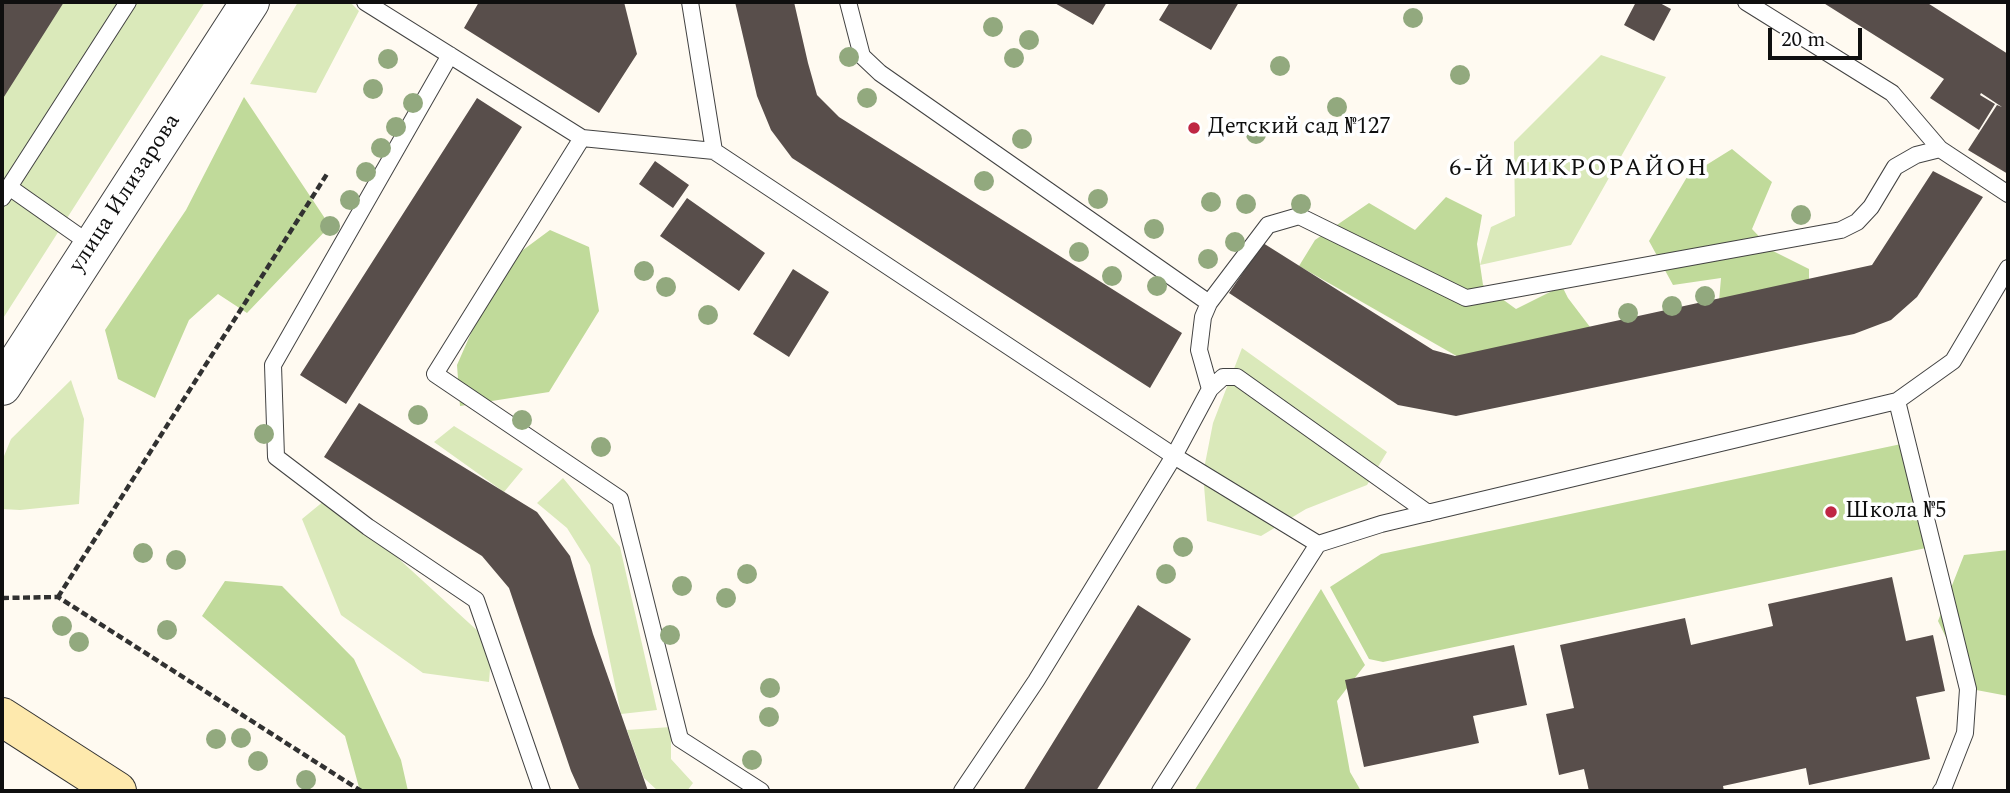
<!DOCTYPE html>
<html>
<head>
<meta charset="utf-8">
<style>
  body { margin:0 }
  #map { position:relative; width:2010px; height:793px; overflow:hidden; background:#fffaf1; font-family:Spectral,serif }
  canvas { display:block }
  .frame { position:absolute; inset:0; border:4px solid #0f0f0f; pointer-events:none }
  .scale { position:absolute; left:1768px; top:28px; width:94px; height:32px; box-sizing:border-box; border:4px solid #0f0f0f; border-top:0; padding-left:9px; font-size:21px; line-height:24px; white-space:nowrap; color:#0f0f0f; -webkit-text-stroke:5px #fff; paint-order:stroke }
</style>
</head>
<body>
<div id="map">
<canvas width="2010" height="793"></canvas>
<div class="frame"></div>
<div class="scale">20 m</div>
</div>
<script>
const c = document.querySelector('canvas').getContext('2d');
c.lineJoin = 'round';
function fill(path, color) { c.fillStyle = color; c.fill(path, 'evenodd'); }
const toPath = rows => new Path2D(rows.map(r => 'M' + r).join(''));
function stroke(path, color, width, dash) { c.strokeStyle = color; c.lineWidth = width; c.lineCap = dash ? 'butt' : 'round'; c.setLineDash(dash || []); c.stroke(path); }
function drawText(font, color, halo, rows, align = 'center') {
  c.font = font + ' Spectral,serif'; c.lineWidth = 7; c.setLineDash([]); c.textBaseline = 'middle'; c.strokeStyle = halo; c.fillStyle = color; for (const [text, x, y, turn = 0] of rows) {
    c.save(); c.translate(x, y); c.rotate((+turn || 0) * Math.PI / 180); c.textAlign = isNaN(turn) ? turn : align; if (halo) c.strokeText(text, 0, 0); c.fillText(text, 0, 0); c.restore();
  }
}
fill(toPath([
  [2,2,205,2,2,320],
  [298,2,350,2,359,11,316,93,250,84],
  [1601,55,1666,77,1571,245,1480,265,1491,227,1515,216,1514,142],
  [1242,348,1387,452,1367,485,1306,509,1261,536,1207,521,1203,474,1213,423],
  [71,380,84,419,79,504,20,510,2,509,2,461,11,439],
  [454,426,523,469,504,492,434,442],
  [563,478,620,547,657,710,621,714,590,565,567,528,537,503],
  [330,496,492,644,489,682,423,673,341,615,302,519],
  [671,727,671,759,693,783,687,791,658,791,644,778,627,730]
]), '#dae9ba');
fill(toPath([
  [244,97,330,226,247,313,218,294,189,320,155,398,118,379,105,330,186,210],
  [1732,149,1772,182,1752,229,1773,251,1809,269,1809,291,1718,313,1721,278,1673,285,1649,241,1687,177],
  [1446,197,1482,215,1477,244,1483,285,1516,309,1562,286,1568,298,1590,327,1474,366,1299,266,1315,240,1369,203,1415,230],
  [550,230,589,247,599,311,549,392,460,406,457,365,500,267],
  [1906,443,1926,548,1383,662,1369,659,1330,587,1381,554],
  [2008,550,2008,696,1971,689,1938,621,1964,555],
  [225,581,282,586,354,659,401,760,408,791,360,791,345,736,202,616],
  [1321,589,1365,665,1337,701,1350,772,1361,791,1194,791]
]), '#c0da9a');
fill(toPath([
  [2,2,64,2,2,100],
  [479,2,624,2,637,54,599,113,464,28],
  [735,2,794,2,808,63,817,95,839,117,1182,333,1150,388,792,158,771,130,757,96],
  [1053,2,1107,2,1093,25],
  [1170,2,1239,2,1211,50,1159,20],
  [1636,2,1658,2,1671,9,1654,41,1624,25],
  [1822,2,1926,2,2008,54,2008,174,1968,150,1997,105,2002,107,1981,93,1980,95,1995,104,1979,130,1930,98,1944,79],
  [477,98,522,127,346,404,300,375],
  [655,161,689,185,673,208,639,184],
  [1933,171,1983,197,1917,297,1891,320,1854,334,1456,416,1398,405,1229,293,1263,243,1433,350,1455,356,1872,265],
  [687,198,765,253,739,291,660,236],
  [793,269,829,292,789,357,753,334],
  [359,403,537,512,570,556,593,634,648,791,580,791,571,771,509,588,482,556,324,457],
  [1892,577,1906,641,1933,635,1945,691,1916,697,1930,759,1809,785,1806,768,1723,786,1724,791,1589,791,1584,769,1559,775,1546,714,1574,708,1560,645,1685,618,1691,645,1773,626,1768,604],
  [1138,605,1191,639,1096,791,1023,791],
  [1514,645,1527,705,1473,716,1479,743,1364,767,1345,680]
]), '#584e4b');
const service = toPath([
  [365,2,582,138,714,151],
  [690,2,714,151,1174,456,1318,544],
  [848,2,862,56,880,73,1209,303,1268,225,1299,216,1466,298,1841,230,1857,222,1871,207,1895,167,1916,155,1940,149],
  [1746,2,1892,93,1940,149,2008,194],
  [450,55,273,365,276,457,368,527,476,600,542,791],
  [582,138,435,374,620,499,680,739,761,791],
  [9,187,128,2],
  [2,198,9,187,93,246],
  [1209,303,1203,317,1199,350,1210,389],
  [1897,401,1968,689,1965,733,1943,789,1941,791],
  [962,791,1036,681,1174,456,1210,389,1223,377,1237,377,1428,513],
  [1160,791,1318,544,1381,524,1897,401,1953,361,2008,268]
]);
const tertiary = toPath([
  [2,386,250,2]
]);
const secondary = toPath([
  [2,717,117,791]
]);
stroke(service, '#424242', 18);
stroke(tertiary, '#424242', 40);
stroke(secondary, '#313131', 40);
stroke(toPath([
  [58,597,327,174],
  [2,598,58,597,361,791]
]), '#313131', 4.5, [7, 3.5]);
stroke(service, '#fff', 16);
stroke(tertiary, '#fff', 38);
stroke(secondary, '#fee9ad', 38);
c.fillStyle = '#92a97e';
for (const [x, y] of [
  [1413,18],
  [993,27],
  [1029,40],
  [849,57],
  [1014,58],
  [388,59],
  [1280,66],
  [1460,75],
  [373,89],
  [867,98],
  [413,103],
  [1337,107],
  [396,127],
  [1256,134],
  [1022,139],
  [381,148],
  [366,172],
  [984,181],
  [1098,199],
  [350,200],
  [1211,202],
  [1246,204],
  [1301,204],
  [1801,215],
  [330,226],
  [1154,229],
  [1235,242],
  [1079,252],
  [1208,259],
  [644,271],
  [1112,276],
  [1157,286],
  [666,287],
  [1705,296],
  [1672,306],
  [1628,313],
  [708,315],
  [418,415],
  [522,420],
  [264,434],
  [601,447],
  [1183,547],
  [143,553],
  [176,560],
  [747,574],
  [1166,574],
  [682,586],
  [726,598],
  [62,626],
  [167,630],
  [670,635],
  [79,642],
  [770,688],
  [769,717],
  [241,738],
  [216,739],
  [752,760],
  [258,761],
  [306,780]
]) { c.beginPath(); c.arc(x, y, 10, 0, 2 * Math.PI); c.fill(); }
for (const [x, y, r, color] of [
  [1194,128,7,"#bf2744"],
  [1831,512,7,"#bf2744"]
]) { const dot = new Path2D(); dot.arc(x, y, r, 0, 2 * Math.PI); c.fillStyle = color; c.fill(dot); stroke(dot, '#fff', 2.5); }
drawText('23px', '#0f0f0f', '#fff', [
  ["Детский сад №127",1208,128],
  ["Школа №5",1845,512]
], 'left');
drawText('23px', '#0f0f0f', '#fff', [
  ["улица Илизарова",126,194,-57]
]);
c.letterSpacing = '2px';
drawText('24px', '#0f0f0f', '#fff', [
  ["6-Й МИКРОРАЙОН",1579,170]
]);
c.letterSpacing = '0px';
</script>
</body>
</html>
